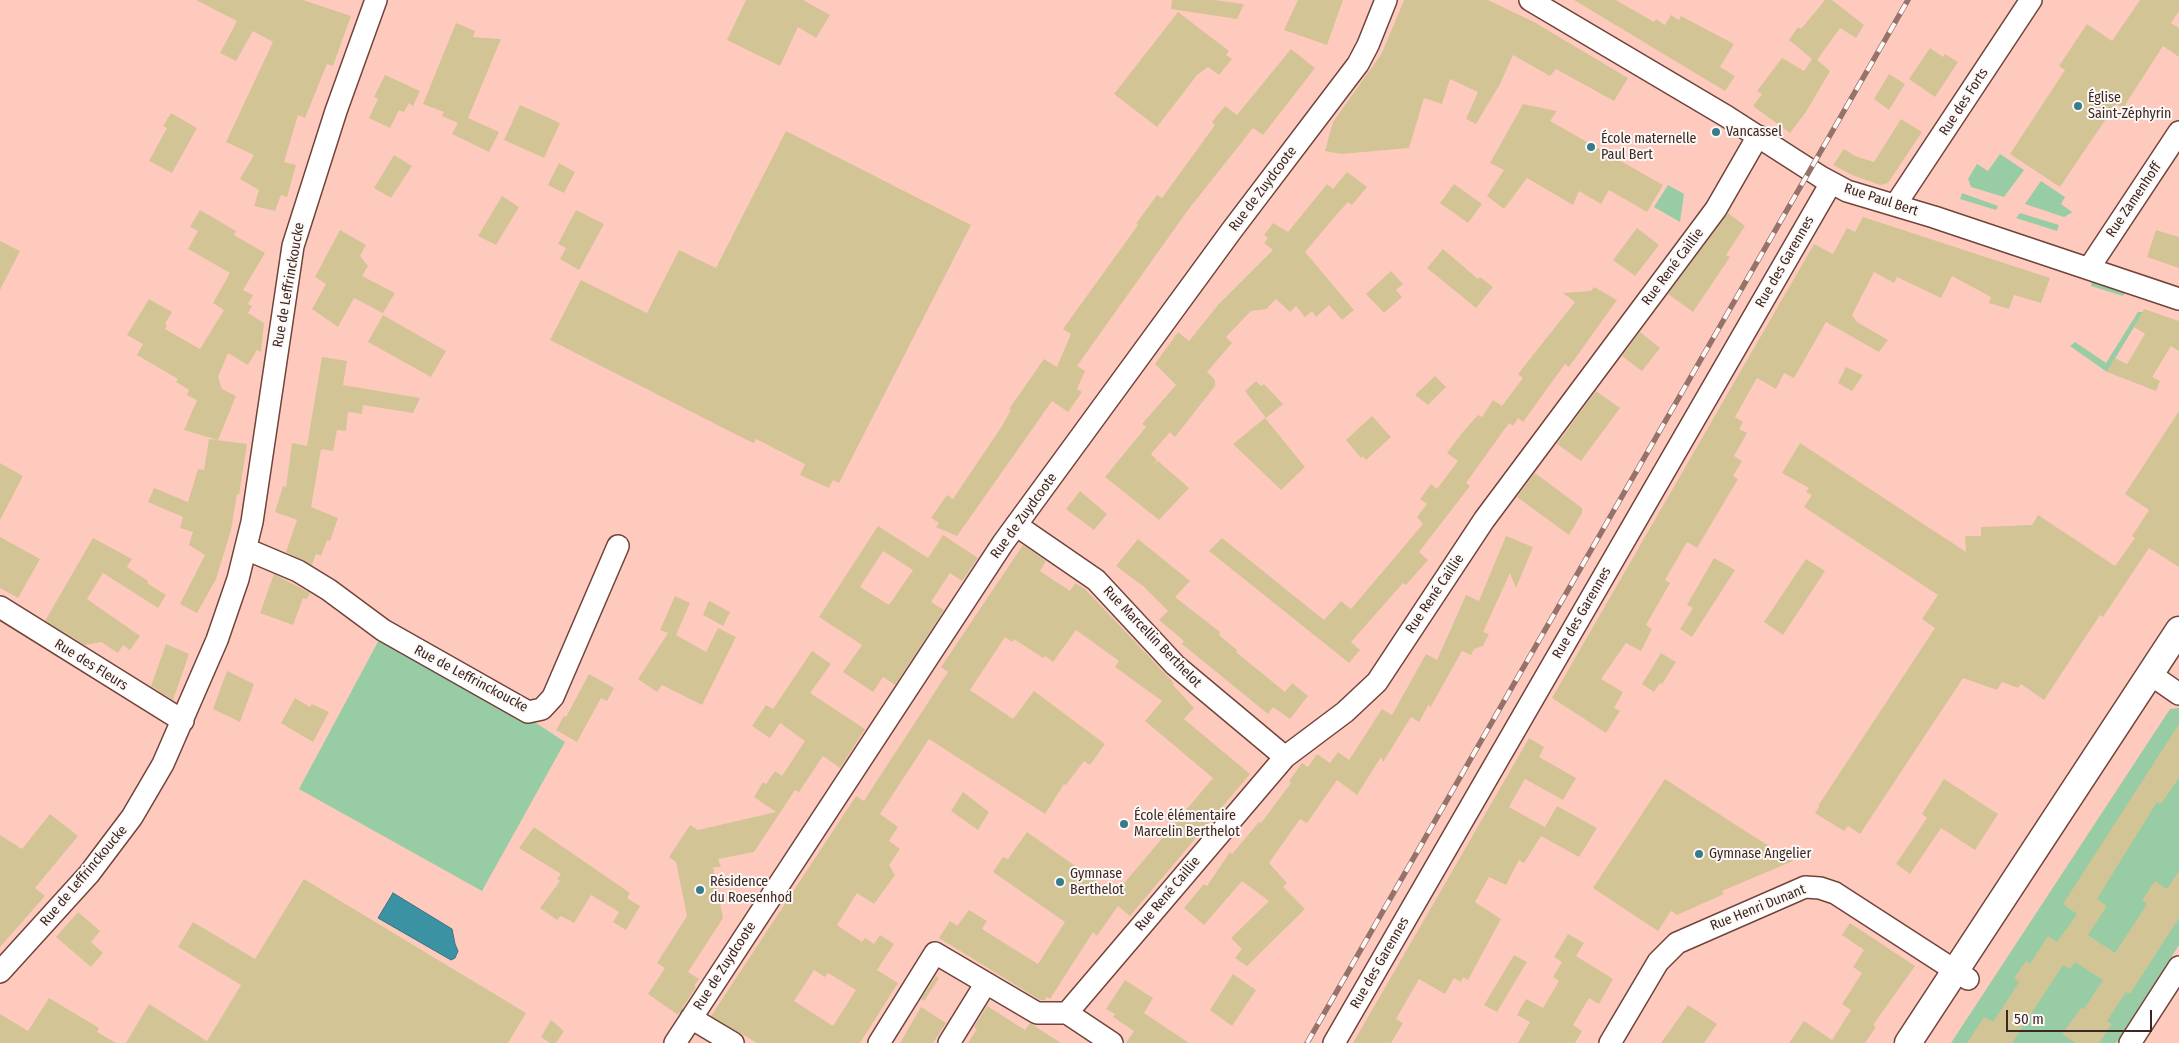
<!DOCTYPE html>
<html>
<head>
<meta charset="utf-8">
<style>
  body { margin:0 }
  #map { position:relative; width:2179px; height:1043px; overflow:hidden; background:#ffcabe; font-family:"Fira Sans Condensed",sans-serif }
  canvas { display:block }
  .scale { position:absolute; left:2006px; top:1010px; width:146px; height:22px; box-sizing:border-box; border:2px solid #3c2823; border-top:0; padding-left:6px; font-size:15px; line-height:18px; white-space:nowrap; color:#3c2823; -webkit-text-stroke:4px #fdf8f6; paint-order:stroke }
</style>
</head>
<body>
<div id="map">
<canvas width="2179" height="1043"></canvas>
<div class="scale">50 m</div>
</div>
<script>
const c = document.querySelector('canvas').getContext('2d');
c.lineJoin = 'round';
function fill(path, color) { c.fillStyle = color; c.fill(path, 'evenodd'); }
const toPath = rows => new Path2D(rows.map(r => 'M' + r).join(''));
function stroke(path, color, width, dash) { c.strokeStyle = color; c.lineWidth = width; c.lineCap = dash ? 'butt' : 'round'; c.setLineDash(dash || []); c.stroke(path); }
function drawText(font, color, halo, rows, align = 'center') {
  c.font = font + ' "Fira Sans Condensed",sans-serif'; c.lineWidth = 4; c.setLineDash([]); c.textBaseline = 'middle'; c.strokeStyle = halo; c.fillStyle = color; for (const [text, x, y, turn = 0] of rows) {
    c.save(); c.translate(x, y); c.rotate((+turn || 0) * Math.PI / 180); c.textAlign = isNaN(turn) ? turn : align; if (halo) c.strokeText(text, 0, 0); c.fillText(text, 0, 0); c.restore();
  }
}
fill(toPath([
  [2000,154,2024,170,2004,197,1971,187,1968,179,1977,164,1988,171],
  [2041,181,2065,197,2061,204,2072,212,2071,213,2064,217,2025,204],
  [1668,185,1684,194,1680,222,1654,207],
  [1962,193,1998,206,1996,210,1960,199],
  [2020,213,2059,225,2057,231,2016,218],
  [2092,281,2125,292,2123,296,2091,286],
  [2138,312,2143,312,2107,372,2070,346,2075,342,2106,363],
  [387,625,565,742,482,891,299,789],
  [2179,708,2179,945,2116,1043,1951,1043,2170,709]
]), '#97cca5');
const water = toPath([
  [393,893,452,929,455,944,458,951,455,958,451,960,378,918,393,893]
]);
fill(water, '#3a92a3');
stroke(water, '#3b727d', 1);
fill(toPath([
  [196,0,303,0,351,16,333,66,327,64,305,118,298,115,284,162,296,165,287,197,281,195,275,211,254,206,259,190,240,179,254,155,226,142,273,42,253,31,236,61,220,53,237,21],
  [746,0,803,0,830,15,816,38,798,27,780,66,727,40],
  [1172,0,1214,0,1244,4,1237,19,1171,9],
  [1298,0,1343,0,1327,45,1284,30],
  [1404,0,1488,0,1534,22,1628,78,1614,101,1556,69,1550,76,1513,55,1500,84,1476,124,1466,119,1478,92,1450,79,1442,104,1424,98,1409,148,1341,154,1325,151,1333,122,1382,53],
  [1574,0,1616,0,1654,22,1656,19,1665,25,1671,15,1679,20,1681,16,1734,44,1720,67,1735,76,1725,91],
  [1825,0,1832,0,1864,25,1856,38,1840,28,1817,60,1830,71,1806,112,1790,133,1753,106,1762,94,1757,91,1782,58,1804,71,1812,59,1789,40,1798,27,1801,29],
  [2140,0,2179,0,2179,11,2171,23,2179,28,2179,57,2163,46,2123,108,2116,104,2060,187,2010,154,2065,70,2059,66,2087,24,2112,41],
  [1178,12,1229,51,1226,55,1232,59,1219,75,1208,67,1197,75,1157,127,1114,94],
  [456,23,475,31,473,37,501,39,468,118,499,132,489,152,452,134,458,123,442,116,444,112,423,104],
  [1930,48,1943,57,1945,54,1958,62,1935,97,1909,79],
  [1291,49,1315,68,1263,135,1253,128,1188,210,1077,366,1085,371,1077,389,1082,392,1068,412,1052,401,957,536,936,527,939,523,931,518,947,495,953,499,963,484,1002,426,1011,410,1009,409,1044,359,1057,367,1071,334,1063,329,1138,225,1136,224,1157,195,1162,198,1215,125,1212,122,1225,106,1237,115],
  [1889,74,1905,84,1889,110,1874,99],
  [385,75,420,91,413,106,409,103,404,112,399,110,390,128,369,118,378,99,374,97],
  [1523,104,1557,111,1550,121,1663,185,1647,212,1609,190,1601,204,1579,191,1573,205,1527,178,1504,209,1487,196,1504,170,1490,163],
  [520,105,560,123,544,158,504,140],
  [171,113,197,128,172,173,149,161,167,128,163,126],
  [1901,119,1922,132,1888,183,1880,185,1852,175,1833,165,1844,149,1855,156,1874,162],
  [786,131,971,225,839,483,833,480,829,488,800,475,805,464,756,439,754,443,745,439,550,340,581,280,647,313,679,250,716,268],
  [394,155,412,166,391,198,374,188],
  [559,163,575,172,564,193,548,185],
  [1347,172,1367,187,1352,205,1348,202,1338,213,1305,252,1354,310,1342,320,1329,305,1316,317,1312,311,1305,317,1296,306,1290,312,1276,299,1266,309,1251,311,1226,337,1232,343,1207,372,1215,380,1215,386,1175,437,1170,432,1151,454,1157,460,1152,466,1158,461,1189,488,1159,520,1105,477,1146,427,1142,424,1176,385,1155,364,1178,332,1189,341,1218,305,1273,250,1264,243,1268,238,1264,235,1273,223,1288,232,1327,184,1333,189],
  [1454,184,1482,204,1468,223,1440,203],
  [502,196,519,207,496,245,478,236],
  [200,210,236,231,234,235,265,253,243,290,253,295,248,304,252,306,248,313,264,323,261,352,257,350,248,365,228,353,218,377,222,389,236,396,218,440,184,430,197,400,187,395,189,390,176,382,178,379,137,355,143,344,127,335,149,299,172,312,165,324,167,325,165,329,200,349,224,310,213,303,230,273,188,249,198,231,190,227],
  [576,210,604,224,579,270,560,259,566,248,558,244],
  [1728,213,1745,226,1726,255,1730,257,1693,312,1668,294],
  [1863,217,2050,278,2041,303,2014,295,2009,309,1989,303,1991,297,1952,276,1941,298,1897,277,1894,283,1874,272,1852,315,1857,322,1888,340,1879,352,1826,322,1794,378,1784,373,1776,389,1757,378,1735,417,1743,422,1739,429,1747,433,1734,456,1742,461,1733,476,1738,479,1697,548,1687,542,1665,580,1670,583,1646,625,1652,629,1641,651,1626,643,1601,679,1623,692,1614,708,1620,711,1606,733,1552,698,1814,244,1833,254,1847,228,1855,232],
  [1637,228,1659,245,1635,276,1613,260],
  [340,230,366,245,360,256,368,266,362,276,395,293,383,313,354,298,338,327,312,309,326,284,315,277],
  [2156,230,2179,237,2179,268,2147,257],
  [0,241,20,251,0,290],
  [1443,249,1478,279,1480,277,1493,287,1476,308,1427,268],
  [1391,271,1403,284,1396,290,1402,297,1384,313,1366,294],
  [1594,287,1617,300,1569,367,1565,364,1523,422,1518,418,1513,426,1509,423,1466,483,1470,486,1419,552,1428,560,1406,585,1403,583,1351,642,1360,650,1349,663,1209,551,1222,538,1324,620,1341,601,1351,609,1423,524,1417,517,1427,504,1420,499,1431,484,1437,489,1458,461,1447,453,1462,433,1478,415,1482,417,1493,400,1502,406,1523,378,1518,374,1575,302,1563,293,1591,291],
  [2144,309,2179,321,2179,351,2171,346,2152,377,2160,381,2156,391,2107,372,2115,358,2127,364,2145,334,2134,327],
  [383,315,446,351,431,377,368,342],
  [1640,332,1660,348,1642,371,1622,356],
  [322,357,347,361,343,385,420,398,413,413,363,405,362,414,348,412,346,431,337,430,333,451,315,448,321,449,311,507,338,518,330,541,327,540,321,556,316,554,312,565,286,552,297,520,275,512,283,486,286,487,292,443,307,446],
  [1846,367,1863,375,1852,391,1838,383],
  [1435,376,1446,387,1428,405,1415,395],
  [1256,381,1261,386,1264,384,1283,404,1266,418,1245,391],
  [1596,391,1620,408,1581,461,1557,444],
  [2179,411,2179,567,2149,548,2103,617,2100,615,2044,700,2021,684,2018,688,2002,682,1997,690,1963,678,1860,834,1848,826,1844,831,1815,813,1819,807,1818,806,1935,628,1922,619,1938,595,1804,507,1812,495,1806,492,1809,488,1782,473,1800,443,1966,552,1965,536,1981,536,1981,527,2032,525,2038,515,2115,566,2135,538,2132,536,2149,510,2125,494],
  [1372,416,1391,437,1366,460,1363,456,1361,458,1346,440],
  [1265,418,1305,467,1281,490,1233,444],
  [209,439,247,444,239,495,237,494,231,530,216,579,197,613,180,604,205,555,189,545,193,532,180,528,183,517,148,502,154,488,188,502,198,469,204,470],
  [0,463,23,476,0,520],
  [1535,473,1582,508,1582,513,1569,535,1517,497],
  [1080,491,1107,514,1094,530,1066,509],
  [878,526,928,558,943,535,978,558,962,581,950,573,931,602,944,610,895,685,883,677,873,692,843,672,862,645,819,617],
  [883,551,913,570,889,605,860,587],
  [1506,536,1533,547,1516,588,1510,573,1483,632,1489,634,1483,646,1474,649,1471,655,1462,651,1430,708,1429,704,1419,722,1411,717,1383,762,1381,757,1357,795,1337,780,1307,823,1300,819,1269,863,1287,883,1283,887,1305,909,1247,966,1235,958,1242,949,1231,938,1269,901,1242,881,1204,925,1184,908,1204,884,1207,886,1230,852,1232,854,1259,822,1261,823,1291,783,1289,781,1302,763,1308,767,1317,754,1330,763,1338,752,1349,760,1382,709,1392,715,1426,654,1437,660,1466,595,1479,601],
  [0,537,40,559,18,598,0,588],
  [93,538,132,559,127,567,148,581,147,583,166,595,158,608,103,573,87,599,140,636,130,650,123,645,118,653,101,642,85,645,45,621],
  [1138,539,1190,581,1175,597,1220,632,1219,635,1237,650,1236,652,1285,692,1292,683,1308,696,1290,719,1273,707,1268,714,1182,644,1184,641,1159,620,1168,611,1143,586,1116,566],
  [1023,545,1046,561,1040,571,1070,591,1075,583,1085,589,1174,683,1173,685,1194,708,1184,719,1250,774,1130,916,1118,906,1097,936,1093,932,1050,999,1047,997,1045,1000,1040,1000,939,938,950,921,957,926,969,910,987,921,982,929,1038,964,1065,922,993,872,1003,857,1008,859,1027,832,1115,894,1213,778,1145,721,1162,701,1115,667,1119,661,1076,630,1053,662,1045,656,1043,658,1014,639,1012,642,1005,637,970,690,1013,719,1034,691,1105,744,1090,765,1084,761,1066,785,1064,784,1045,814,929,739,880,814,898,827,889,841,900,849,889,865,895,875,874,904,857,893,837,925,862,942,865,938,874,944,880,935,894,944,877,970,898,983,860,1043,757,1043,752,1040,711,1016,856,796,864,801,880,776,948,672,941,667],
  [814,970,825,977,828,973,856,990,833,1026,794,1001],
  [1714,558,1735,570,1692,637,1680,629,1693,608,1687,605],
  [1806,559,1825,571,1783,635,1764,622],
  [274,574,310,593,307,599,303,598,293,625,260,613],
  [675,596,690,603,676,635,706,652,718,628,736,637,702,705,662,685,657,692,638,679,668,633,660,630],
  [709,601,730,612,723,626,703,615],
  [166,644,189,654,173,700,151,686],
  [812,651,831,664,810,693,865,729,840,768,823,756,799,792,795,790,754,852,718,859,721,867,713,867,723,918,688,972,699,979,694,986,696,987,678,1015,648,994,665,968,657,963,687,916,676,862,669,857,690,825,698,830,776,812,754,797,763,782,766,784,775,771,782,776,805,741,780,723,770,738,752,726,766,705,773,709],
  [1661,653,1676,662,1662,684,1660,683,1654,692,1642,684],
  [227,671,254,684,240,722,213,709],
  [589,674,614,688,607,701,601,698,577,742,556,730,564,716,566,717],
  [295,698,310,707,312,704,329,712,313,742,281,723],
  [2179,724,2179,778,2161,804,2157,802,2097,899,2107,906,2088,935,2115,953,2147,904,2142,900,2155,881,2167,889,2179,871,2179,918,2130,994,2126,992,2107,1021,2112,1024,2099,1043,2076,1043,2062,1034,2081,1008,2084,1009,2103,980,2075,962,2070,969,2063,965,2012,1043,1967,1043,1984,1017,1993,1022,2019,982,2014,978,2026,961,2030,964,2048,936,2057,942,2077,914,2063,904],
  [1529,738,1544,747,1539,757,1576,778,1563,800,1525,779,1509,807,1545,827,1557,806,1597,828,1579,857,1541,836,1524,863,1519,860,1506,885,1489,877,1475,902,1501,919,1468,980,1463,977,1461,982,1454,978,1445,994,1419,979,1396,1019,1403,1023,1391,1043,1353,1043],
  [1665,779,1742,829,1793,861,1722,891,1724,894,1677,915,1671,911,1658,931,1593,888],
  [1944,779,1998,814,1975,850,1941,828,1910,874,1896,864,1927,818,1922,814],
  [963,792,989,812,978,830,951,811],
  [50,814,78,836,35,888,45,896,0,947,0,835,22,849],
  [534,827,630,893,627,898,640,906,626,930,613,922,619,912,591,895,574,923,561,916,557,920,540,908,560,881,557,879,561,874,519,848],
  [304,879,526,1013,508,1043,126,1043,149,1004,207,1041,241,985,178,947,193,922,255,959],
  [78,912,100,931,91,942,103,953,91,967,56,937],
  [1850,923,1915,966,1873,1025,1876,1027,1865,1043,1789,1043,1804,1021,1832,1040,1851,1010,1842,1004,1862,973,1853,967,1864,950,1842,935],
  [1568,934,1584,943,1576,956,1613,979,1599,1004,1589,998,1573,1025,1582,1031,1575,1043,1518,1043,1530,1022,1517,1015,1526,999,1543,1008,1559,981,1553,977,1562,962,1554,957],
  [1514,955,1527,962,1497,1012,1484,1005],
  [1233,974,1256,990,1232,1026,1210,1010],
  [936,976,939,978,924,1001,921,999],
  [1125,980,1153,998,1144,1013,1189,1043,1126,1043,1134,1031,1113,1017,1115,1014,1106,1009],
  [49,998,99,1028,97,1032,116,1043,0,1043,0,1014,28,1031],
  [1688,1005,1717,1024,1704,1043,1661,1043],
  [987,1006,1025,1030,1030,1023,1061,1043,968,1043,977,1029,974,1027],
  [921,1007,946,1023,933,1043,900,1043],
  [551,1020,564,1031,556,1043,550,1043,541,1037]
]), '#d3c496');
const minor = toPath([
  [1530,0,1726,116,1821,177,1847,191,1934,217,2179,299],
  [1896,204,2031,0],
  [2089,268,2179,132],
  [1016,525,1096,580,1175,665,1285,757],
  [246,549,298,571,329,590,383,630,528,712,542,709,553,697,618,546],
  [0,607,183,721],
  [2150,674,2179,694],
  [0,972,89,874,132,817,163,764,217,640,238,579,252,522,293,246,336,111,376,0],
  [1067,1013,1285,757,1345,712,1377,682,1484,520,1716,209,1758,136],
  [691,1018,733,1043],
  [675,1043,1003,543,1232,230,1358,64,1368,45,1386,0],
  [879,1043,935,953,986,983],
  [949,1043,986,983,1037,1013,1067,1013,1112,1043],
  [1334,1043,1831,183],
  [1610,1043,1658,962,1677,943,1805,887,1820,888,1835,893,1968,979],
  [2130,1043,2179,967]
]);
const major = toPath([
  [1908,1043,2179,630]
]);
stroke(minor, '#70443b', 24);
stroke(major, '#70443b', 29);
stroke(minor, '#fff', 21);
stroke(major, '#fff', 26);
const rail = toPath([
  [1307,1043,1908,0]
]);
stroke(rail, '#95726a', 5.5);
stroke(rail, '#fdf8f6', 4, [11]);
for (const [x, y, r, color] of [
  [2078,106,5,"#377c8a"],
  [1716,132,5,"#377c8a"],
  [1591,147,5,"#377c8a"],
  [1124,824,5,"#377c8a"],
  [1699,854,5,"#377c8a"],
  [1060,882,5,"#377c8a"],
  [700,890,5,"#377c8a"]
]) { const dot = new Path2D(); dot.arc(x, y, r, 0, 2 * Math.PI); c.fillStyle = color; c.fill(dot); stroke(dot, '#fdf8f6', 2); }
drawText('14px', '#3c2823', '#fdf8f6', [
  ["Église",2088,98],
  ["Saint-Zéphyrin",2088,114],
  ["Vancassel",1726,132],
  ["École maternelle",1601,139],
  ["Paul Bert",1601,155],
  ["École élémentaire",1134,816],
  ["Marcelin Berthelot",1134,832],
  ["Gymnase Angelier",1709,854],
  ["Gymnase",1070,874],
  ["Berthelot",1070,890],
  ["Résidence",710,882],
  ["du Roesenhod",710,898]
], 'left');
drawText('14px', '#3c2823', '#fdf8f6', [
  ["Rue des Forts",1964,102,-57],
  ["Rue de Zuydcoote",1263,189,-53],
  ["Rue Paul Bert",1881,200,18],
  ["Rue Zamenhoff",2134,200,-56],
  ["Rue des Garennes",1785,262,-60],
  ["Rue René Caillie",1673,267,-53],
  ["Rue de Leffrinckoucke",289,285,-80],
  ["Rue de Zuydcoote",1024,516,-54],
  ["Rue René Caillie",1435,594,-56],
  ["Rue des Garennes",1582,613,-60],
  ["Rue Marcellin Berthelot",1152,637,46],
  ["Rue des Fleurs",91,665,32],
  ["Rue de Leffrinckoucke",471,679,28],
  ["Rue de Leffrinckoucke",84,876,-50],
  ["Rue René Caillie",1168,894,-50],
  ["Rue Henri Dunant",1758,908,-22],
  ["Rue des Garennes",1380,963,-60],
  ["Rue de Zuydcoote",725,966,-57]
]);
</script>
</body>
</html>
